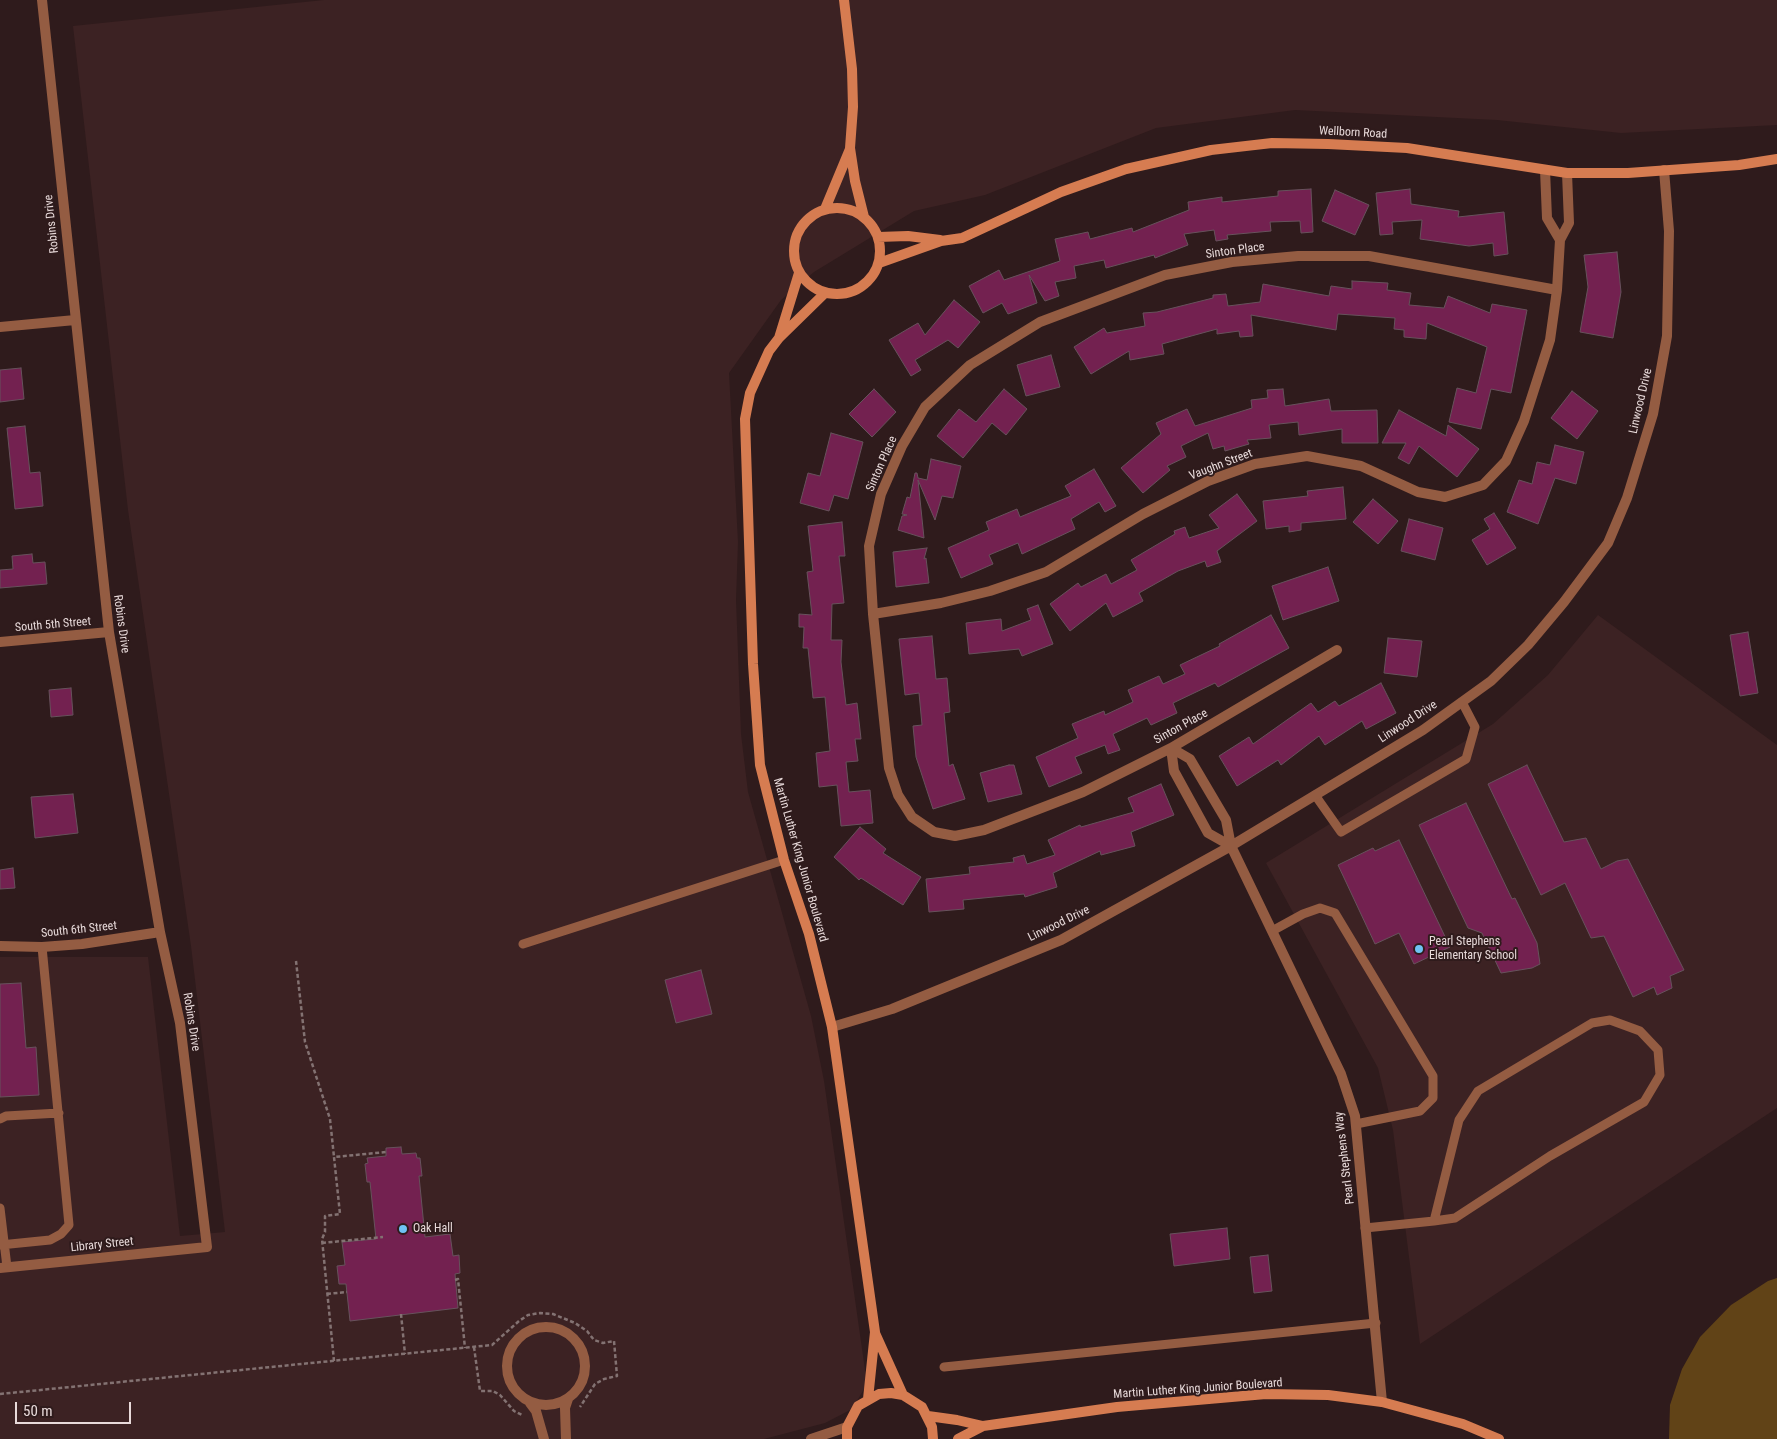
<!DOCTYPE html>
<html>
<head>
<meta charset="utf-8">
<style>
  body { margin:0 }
  #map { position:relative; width:1777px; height:1439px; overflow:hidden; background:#2f1b1c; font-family:"Roboto Condensed",sans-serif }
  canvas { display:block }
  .scale { position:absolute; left:15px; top:1402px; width:116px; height:22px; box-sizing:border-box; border:2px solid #e8dada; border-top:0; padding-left:6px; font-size:15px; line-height:18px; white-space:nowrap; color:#e8dada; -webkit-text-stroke:4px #2f1b1c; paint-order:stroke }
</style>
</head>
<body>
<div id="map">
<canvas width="1777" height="1439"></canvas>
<div class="scale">50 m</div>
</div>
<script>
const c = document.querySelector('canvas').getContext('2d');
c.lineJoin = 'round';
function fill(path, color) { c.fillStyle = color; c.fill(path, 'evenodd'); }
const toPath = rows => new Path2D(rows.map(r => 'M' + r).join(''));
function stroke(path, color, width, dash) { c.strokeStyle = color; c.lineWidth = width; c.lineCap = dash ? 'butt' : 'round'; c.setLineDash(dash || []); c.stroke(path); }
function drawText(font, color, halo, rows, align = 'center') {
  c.font = font + ' "Roboto Condensed",sans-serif'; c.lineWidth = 4; c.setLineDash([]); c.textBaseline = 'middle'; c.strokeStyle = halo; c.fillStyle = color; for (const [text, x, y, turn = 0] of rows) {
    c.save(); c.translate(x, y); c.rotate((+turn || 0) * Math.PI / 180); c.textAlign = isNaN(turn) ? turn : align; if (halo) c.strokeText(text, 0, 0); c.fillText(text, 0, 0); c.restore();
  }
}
fill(toPath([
  [324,0,1777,0,1777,125,1621,133,1497,120,1295,110,1156,128,985,195,914,211,814,272,781,300,729,373,738,542,736,600,741,734,748,792,811,1016,824,1081,867,1384,852,1409,825,1423,764,1439,0,1439,0,957,148,957,180,1236,225,1232,191,946,128,510,73,26],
  [1598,615,1777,745,1777,1108,1420,1344,1393,1130,1378,1068,1266,863,1493,724,1548,675]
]), '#3c2223');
fill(toPath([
  [1777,1278,1777,1439,1669,1439,1670,1405,1682,1369,1700,1337,1731,1305,1768,1281]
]), '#614317');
const building = toPath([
  [1311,189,1313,232,1301,233,1300,221,1270,222,1271,231,1227,235,1228,239,1216,241,1214,230,1184,234,1188,245,1155,258,1154,255,1106,268,1104,260,1074,266,1076,278,1055,282,1059,296,1045,301,1029,275,1037,303,1008,314,1002,303,983,313,969,286,999,270,1004,280,1060,261,1055,239,1088,232,1090,239,1132,228,1133,232,1189,210,1188,202,1222,197,1222,202,1278,196,1278,191,1311,189],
  [1410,189,1411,204,1459,211,1458,217,1504,212,1508,254,1494,256,1493,243,1469,246,1420,239,1422,220,1392,222,1393,234,1380,235,1376,193,1410,189],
  [1335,190,1369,205,1355,235,1322,221,1335,190],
  [1617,252,1621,292,1613,338,1580,332,1588,287,1584,255,1617,252],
  [1352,281,1388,283,1387,290,1411,293,1409,305,1444,308,1448,296,1490,313,1492,304,1527,310,1511,393,1491,389,1481,429,1449,422,1457,388,1476,393,1487,347,1427,323,1426,339,1404,337,1404,330,1394,329,1395,318,1338,314,1336,330,1251,315,1253,336,1240,337,1239,331,1217,334,1217,329,1162,344,1164,354,1130,360,1129,351,1091,374,1074,347,1104,328,1107,333,1145,326,1143,313,1157,312,1213,298,1213,295,1226,294,1228,306,1260,302,1263,284,1329,296,1331,286,1352,289,1352,281],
  [954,300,980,322,958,348,948,340,915,360,921,370,911,376,889,340,918,323,925,335,954,300],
  [1051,355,1060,387,1026,396,1017,365,1051,355],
  [21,368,24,399,0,402,0,370,21,368],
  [874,389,896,412,872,437,849,414,874,389],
  [1004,389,1027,409,1006,435,992,423,963,458,937,436,959,409,976,422,1004,389],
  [1283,389,1285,406,1329,399,1331,411,1377,410,1378,443,1342,443,1342,429,1299,435,1298,422,1269,425,1271,438,1247,440,1249,444,1225,451,1224,446,1213,449,1208,433,1181,446,1186,457,1167,466,1170,470,1143,493,1121,468,1161,434,1156,423,1187,409,1195,426,1252,408,1251,400,1268,398,1267,390,1283,389],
  [1572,391,1598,411,1577,439,1551,418,1572,391],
  [1399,410,1446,436,1448,425,1479,449,1457,477,1419,446,1409,464,1398,458,1406,443,1382,443,1399,410],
  [25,426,30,473,40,472,43,506,15,509,7,428,25,426],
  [831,433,863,442,848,499,834,495,829,511,800,503,808,473,820,476,831,433],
  [1555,445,1584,452,1576,484,1555,478,1538,524,1507,512,1519,480,1532,484,1537,462,1550,465,1555,445],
  [931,459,961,466,953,498,942,496,935,520,918,480,924,538,898,530,902,516,907,515,902,514,907,497,910,498,915,473,917,473,918,478,927,480,931,459],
  [1094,469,1116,506,1105,512,1099,502,1071,519,1075,529,1022,554,1018,543,989,555,993,564,961,578,948,548,989,530,986,522,1017,509,1020,517,1071,496,1065,486,1094,469],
  [1343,487,1346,519,1301,523,1301,530,1289,532,1289,526,1266,529,1263,501,1308,496,1307,491,1343,487],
  [1237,494,1257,521,1217,551,1221,562,1207,567,1205,561,1178,571,1139,593,1143,601,1113,617,1106,603,1070,631,1050,604,1078,583,1081,587,1106,574,1111,584,1137,570,1131,560,1175,534,1174,531,1185,527,1189,538,1219,528,1209,515,1237,494],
  [1373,499,1398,521,1378,544,1353,522,1373,499],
  [1494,513,1516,548,1487,565,1472,540,1490,529,1484,519,1494,513],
  [1409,519,1443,528,1435,560,1401,551,1409,519],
  [842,522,845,556,839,556,844,603,832,604,831,640,842,640,841,662,846,705,857,703,861,739,855,739,858,761,846,762,849,792,870,790,873,823,841,826,837,785,819,787,816,753,830,751,825,697,813,698,808,648,803,648,804,627,799,627,799,614,812,615,807,572,813,571,808,526,842,522],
  [927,548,924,559,926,558,929,583,896,587,893,552,927,548],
  [32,554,33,563,45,562,47,584,0,588,0,570,13,569,12,556,32,554],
  [1328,567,1339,601,1283,620,1272,586,1328,567],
  [1038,605,1053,644,1022,656,1019,649,969,654,966,623,1001,619,1002,631,1031,620,1027,609,1038,605],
  [1271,615,1289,648,1218,687,1215,683,1173,703,1177,713,1151,725,1147,718,1113,734,1120,750,1108,754,1105,745,1075,757,1082,773,1049,787,1036,757,1078,738,1072,724,1104,711,1105,715,1133,702,1128,690,1159,676,1163,684,1185,674,1180,665,1220,646,1219,644,1271,615],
  [1748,632,1758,693,1740,696,1730,635,1748,632],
  [932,636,936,679,947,678,950,712,944,713,949,766,953,764,965,799,933,809,916,757,913,726,922,725,919,693,905,695,899,639,932,636],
  [1388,638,1422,641,1417,677,1384,673,1388,638],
  [1381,683,1396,713,1366,729,1362,721,1325,745,1319,736,1281,765,1278,760,1237,786,1219,756,1249,737,1253,744,1311,703,1318,712,1335,701,1339,706,1381,683],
  [71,688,73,715,51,717,49,690,71,688],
  [1009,765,1014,765,1022,794,988,802,980,773,1009,765],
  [1527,765,1564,842,1586,838,1601,869,1617,861,1628,859,1684,970,1670,976,1672,988,1657,995,1654,987,1633,997,1604,936,1591,938,1565,883,1541,895,1488,784,1527,765],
  [1161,784,1174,815,1131,832,1135,846,1101,855,1100,851,1053,873,1057,887,1025,897,1024,894,963,900,964,909,929,912,926,879,970,874,969,867,1014,862,1013,858,1024,855,1027,864,1055,855,1048,840,1080,825,1081,827,1134,812,1128,798,1161,784],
  [73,794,78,833,35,838,31,797,73,794],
  [1466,803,1512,899,1515,898,1537,943,1540,964,1532,968,1501,973,1482,933,1468,928,1419,825,1466,803],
  [860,827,886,849,883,853,921,877,903,905,861,878,859,880,834,857,860,827],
  [1399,840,1450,947,1414,964,1399,933,1375,944,1338,865,1373,848,1375,851,1399,840],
  [13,868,15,888,0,889,0,870,13,868],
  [701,970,712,1014,676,1023,665,980,701,970],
  [21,983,26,1048,36,1047,39,1095,0,1097,0,984,21,983],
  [401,1147,402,1154,416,1153,417,1158,420,1158,422,1176,419,1176,425,1237,450,1234,453,1256,459,1255,460,1273,455,1274,458,1308,350,1321,346,1284,339,1284,337,1266,345,1265,342,1242,376,1239,370,1182,367,1182,365,1164,368,1163,367,1158,386,1156,386,1148,401,1147],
  [1227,1228,1230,1259,1174,1266,1170,1234,1227,1228],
  [1268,1255,1272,1291,1254,1293,1250,1257,1268,1255]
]);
fill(building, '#732150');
stroke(building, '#67525c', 1);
stroke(toPath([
  [296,961,305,1042,330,1119,334,1157],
  [322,1243,383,1237],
  [455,1280,458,1279,465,1348],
  [327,1294,347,1292],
  [401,1314,405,1354],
  [474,1347,480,1391,493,1391,500,1395,514,1411,522,1415],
  [334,1361,322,1239,325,1232,325,1216,340,1214,334,1157,386,1152],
  [0,1394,492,1345,519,1321,528,1315,540,1313,553,1314,575,1323,587,1331,594,1340,603,1343,614,1341,617,1376,604,1379,595,1384,580,1407]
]), '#837272', 2.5, [4, 2.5]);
stroke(toPath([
  [1315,795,1341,832,1466,759,1475,727,1462,702],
  [1272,931,1303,914,1320,908,1335,913,1433,1076,1433,1098,1420,1111,1356,1124],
  [523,944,784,860],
  [0,1119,6,1116,59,1113],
  [0,1208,7,1267],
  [1365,1228,1434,1221,1455,1218,1550,1156,1644,1102,1660,1075,1658,1050,1640,1031,1610,1020,1592,1023,1478,1091,1459,1120,1434,1221],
  [0,1245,50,1240,61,1234,69,1225,42,947],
  [944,1367,1376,1323]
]), '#945c42', 9);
stroke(toPath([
  [1545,170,1547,218,1560,240],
  [0,327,75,320],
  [873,614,941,603,990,591,1046,572,1143,514,1208,481,1255,464,1307,456,1361,466,1418,492,1445,497,1483,485,1506,461,1524,421,1550,340,1557,290,1560,240,1569,223,1567,173],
  [0,642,109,632],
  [1337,650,1171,748,1083,792,984,830,955,836,934,832,912,817,898,795,889,768,873,614,869,546,881,494,902,446,925,407,970,365,1040,322,1165,275,1232,262,1298,256,1369,256,1557,290],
  [1171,748,1190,759,1226,820,1231,846,1341,1074,1355,1116,1382,1402],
  [1171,748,1174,771,1208,833,1231,846],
  [0,946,42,947,82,944,160,932],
  [832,1027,892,1009,1061,940,1231,846,1423,730,1491,681,1528,645,1564,602,1608,543,1627,498,1653,414,1667,336,1669,231,1664,170],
  [0,1268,207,1247,180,1023,160,932,109,632,42,0],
  '507 1366a39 39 0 1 1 78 0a39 39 0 1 1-78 0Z',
  [530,1403,536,1411,544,1439],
  [566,1439,565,1408,568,1399],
  [811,1439,847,1427]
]), '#945c42', 10);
stroke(toPath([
  [844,0,852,69,853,107,850,148,855,181,864,217],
  '794 251a43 43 0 1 1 86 0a43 43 0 1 1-86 0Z',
  [825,209,850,149],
  [878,237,908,236,940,240],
  [879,263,941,241,962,238,1061,192,1126,169,1211,150,1272,143,1328,144,1407,148,1567,173,1628,173,1739,165,1777,159],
  [825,293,779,338,769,351,750,393,745,419,753,664,760,765,784,860,809,934,832,1027,875,1332,868,1399],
  [779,338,799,273],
  [875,1333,903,1395],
  [928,1416,957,1420,983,1426],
  [847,1439,847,1427,858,1406,879,1394,891,1393,903,1395,922,1407,932,1427,933,1439],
  [958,1439,983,1426,1117,1407,1266,1394,1328,1395,1382,1402,1463,1424,1499,1439]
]), '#d67c51', 10);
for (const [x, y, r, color] of [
  [1419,949,5,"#6fc2f4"],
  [403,1229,5,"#6fc2f4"]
]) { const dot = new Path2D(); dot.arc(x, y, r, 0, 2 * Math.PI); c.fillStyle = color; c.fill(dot); stroke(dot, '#2f1b1c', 2); }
drawText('12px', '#e8dada', '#2f1b1c', [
  ["Wellborn Road",1353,133,3],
  ["Robins Drive",52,224,-96],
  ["Sinton Place",1235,251,-8],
  ["Linwood Drive",1641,401,-77],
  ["Sinton Place",882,464,-66],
  ["Vaughn Street",1221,465,-21],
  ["Robins Drive",121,624,82],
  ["South 5th Street",53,625,-5],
  ["Linwood Drive",1408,722,-33],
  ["Sinton Place",1181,727,-29],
  ["Martin Luther King Junior Boulevard",800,860,74],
  ["Linwood Drive",1059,924,-26],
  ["South 6th Street",79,930,-6],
  ["Robins Drive",191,1022,81],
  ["Pearl Stephens Way",1345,1158,-97],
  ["Library Street",102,1245,-6],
  ["Martin Luther King Junior Boulevard",1198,1389,-4]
]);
drawText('12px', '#e8dada', '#2f1b1c', [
  ["Pearl Stephens",1429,942],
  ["Elementary School",1429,956],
  ["Oak Hall",413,1229]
], 'left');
</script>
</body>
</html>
